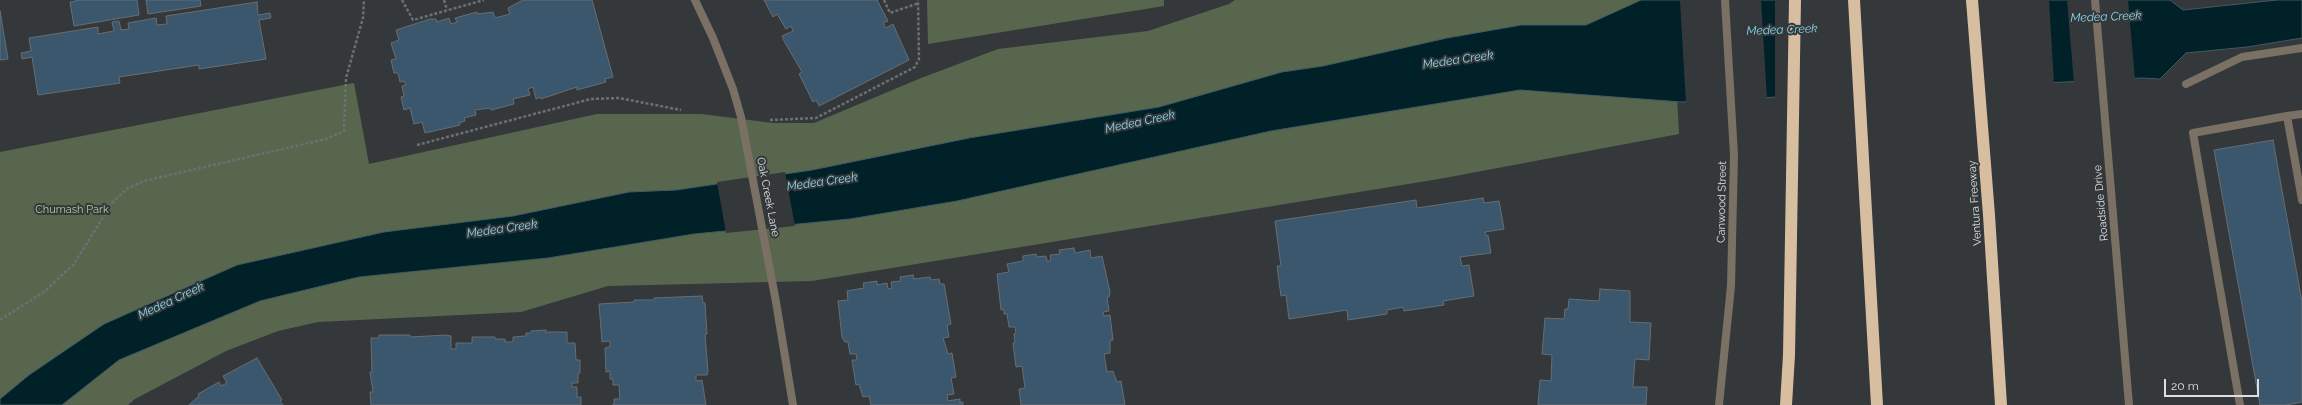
<!DOCTYPE html>
<html>
<head>
<meta charset="utf-8">
<style>
  body { margin:0 }
  #map { position:relative; width:2302px; height:405px; overflow:hidden; background:#34383b; font-family:Raleway,sans-serif }
  canvas { display:block }
  .scale { position:absolute; left:2164px; top:379px; width:95px; height:18px; box-sizing:border-box; border:2px solid #dde0e1; border-top:0; padding-left:5px; font-size:12px; line-height:14px; white-space:nowrap; color:#dde0e1; -webkit-text-stroke:3px #34383b; paint-order:stroke }
</style>
</head>
<body>
<div id="map">
<canvas width="2302" height="405"></canvas>
<div class="scale">20 m</div>
</div>
<script>
const c = document.querySelector('canvas').getContext('2d');
c.lineJoin = 'round';
function fill(path, color) { c.fillStyle = color; c.fill(path, 'evenodd'); }
const toPath = rows => new Path2D(rows.map(r => 'M' + r).join(''));
function stroke(path, color, width, dash) { c.strokeStyle = color; c.lineWidth = width; c.lineCap = dash ? 'butt' : 'round'; c.setLineDash(dash || []); c.stroke(path); }
function drawText(font, color, halo, rows, align = 'center') {
  c.font = font + ' Raleway,sans-serif'; c.lineWidth = 4; c.setLineDash([]); c.textBaseline = 'middle'; c.strokeStyle = halo; c.fillStyle = color; for (const [text, x, y, turn = 0] of rows) {
    c.save(); c.translate(x, y); c.rotate((+turn || 0) * Math.PI / 180); c.textAlign = isNaN(turn) ? turn : align; if (halo) c.strokeText(text, 0, 0); c.fillText(text, 0, 0); c.restore();
  }
}
fill(toPath([
  [927,0,1164,0,1164,6,928,44],
  [1235,0,1672,0,1679,134,1439,179,812,281,608,286,521,312,318,322,278,331,226,351,135,399,128,405,0,405,0,152,354,83,369,164,597,114,701,114,773,123,814,123,921,78,998,49,1148,31,1229,4]
]), '#58664e');
const water = toPath([
  [1641,0,2170,0,2183,10,2277,0,2302,0,2302,38,2247,47,2186,53,2160,79,2142,78,1682,102,1520,90,1271,131,957,201,850,219,694,234,548,258,359,277,260,301,119,360,62,405,0,405,0,399,29,375,104,324,237,265,384,232,513,216,629,192,676,190,812,170,969,138,1159,107,1282,72,1323,66,1447,38,1521,25,1586,25,1641,0]
]);
fill(water, '#002128');
stroke(water, '#425a60', 1);
fill(toPath([
  [1680,0,1761,0,1767,99,1686,104],
  [1775,0,2049,0,2054,84,1775,99],
  [2067,0,2128,0,2135,80,2074,83],
  [785,172,795,226,726,233,717,182]
]), '#34383b');
const building = toPath([
  [80,0,137,0,139,15,74,26,70,2,80,0],
  [146,0,200,0,201,6,148,14,146,0],
  [523,0,592,0,613,77,605,79,606,82,577,90,577,87,541,99,540,97,536,99,533,87,528,89,530,95,513,99,514,104,491,110,490,108,475,110,476,115,464,118,465,121,459,123,460,125,425,133,422,122,414,124,410,108,404,110,401,97,404,96,402,86,406,85,404,81,400,82,398,73,394,73,391,60,396,59,391,43,399,40,396,30,430,19,436,19,437,22,449,18,451,24,457,22,455,18,477,12,478,14,493,12,495,18,510,14,508,8,523,0],
  [764,0,877,0,888,21,883,23,886,28,893,24,909,60,819,106,816,100,813,102,799,74,802,72,784,41,782,36,793,31,791,26,786,29,777,14,773,17,764,0],
  [257,2,258,15,270,13,271,18,259,20,266,59,199,69,199,65,119,77,120,83,38,95,32,57,22,59,21,53,31,51,29,38,98,27,98,34,114,31,112,22,119,21,121,30,129,29,128,23,156,18,157,25,167,24,166,16,257,2],
  [0,11,8,59,0,60,0,11],
  [2273,140,2302,302,2302,402,2286,405,2260,405,2214,150,2273,140],
  [1483,198,1484,203,1499,201,1504,229,1485,232,1486,236,1488,235,1491,253,1460,257,1462,266,1469,265,1474,296,1443,301,1444,305,1404,311,1403,307,1387,310,1387,314,1348,320,1347,310,1289,319,1286,295,1281,296,1277,266,1281,266,1275,221,1416,200,1417,208,1483,198],
  [1074,248,1075,253,1090,250,1091,258,1102,256,1110,292,1109,297,1107,297,1109,311,1103,312,1104,316,1110,315,1113,340,1110,341,1110,353,1104,354,1107,372,1113,371,1117,382,1121,381,1125,405,1021,405,1019,389,1025,388,1022,366,1016,367,1013,343,1015,342,1014,334,1016,333,1015,327,1009,327,1007,314,1004,314,1004,309,1001,310,997,274,1009,272,1007,264,1023,261,1023,256,1036,254,1037,257,1046,256,1047,261,1051,261,1050,255,1060,254,1059,250,1074,248],
  [913,275,914,279,930,277,931,280,939,279,940,284,944,284,951,324,947,325,949,337,943,338,948,354,952,353,956,377,951,378,954,394,947,395,948,401,960,399,960,403,963,402,963,405,871,405,869,396,863,397,859,384,856,385,852,360,857,360,856,354,850,354,848,342,845,342,842,337,838,301,848,300,847,291,864,288,863,283,877,281,877,285,887,283,888,289,892,288,891,282,901,281,900,277,913,275],
  [1600,289,1630,291,1630,322,1651,323,1649,360,1635,359,1633,387,1647,387,1646,405,1538,405,1540,380,1551,381,1552,355,1542,354,1545,318,1564,319,1565,309,1568,309,1569,299,1599,301,1600,289],
  [702,296,703,303,705,303,707,334,705,334,708,371,707,375,696,375,696,381,702,380,706,405,612,405,614,405,614,399,620,399,619,385,613,385,613,379,610,379,610,371,606,372,605,348,610,347,610,341,602,342,599,304,634,302,634,300,654,300,654,298,702,296],
  [546,330,545,332,567,332,567,343,575,343,576,360,580,360,580,373,578,373,578,383,572,383,572,387,577,387,577,397,581,397,581,405,371,405,370,392,373,392,370,372,372,372,371,338,379,338,379,335,410,335,410,337,446,335,451,336,451,349,456,349,456,343,472,343,472,337,495,337,495,339,505,339,505,342,513,342,513,337,526,336,526,333,531,333,531,331,546,330],
  [257,358,282,400,280,401,283,405,189,405,199,396,198,394,219,382,221,386,227,383,223,376,257,358]
]);
fill(building, '#3a576d');
stroke(building, '#696d71', 1);
stroke(toPath([
  [402,0,413,20,484,0],
  [444,0,447,10],
  [884,0,890,13,919,3],
  [770,120,816,118,915,67,919,59,918,0],
  [417,145,591,99,619,98,681,110],
  [0,320,44,292,74,264,112,203,128,188,144,181,326,139,344,131,346,78,363,18,364,0]
]), '#6c7072', 2.5, [3, 2]);
stroke(toPath([
  [2186,84,2242,57,2302,48],
  [2287,116,2302,114],
  [2240,405,2193,133,2287,116,2302,200]
]), '#7b7064', 8);
stroke(toPath([
  [695,0,713,38,733,89,741,117,776,302,793,405],
  [2095,0,2129,405],
  [1719,405,1731,286,1734,155,1725,0]
]), '#7b7064', 8);
stroke(toPath([
  [1854,0,1877,405],
  [1972,0,1989,215,2001,405],
  [1786,405,1789,355,1795,0]
]), '#d8bea0', 12);
drawText('11px', '#dde0e1', '#34383b', [
  ["Oak Creek Lane",768,197,79],
  ["Canwood Street",1722,202,-89],
  ["Ventura Freeway",1975,203,-94],
  ["Roadside Drive",2101,203,-95]
]);
drawText('11px', '#b1d19b', '#34383b', [
  ["Chumash Park",72,210]
]);
drawText('italic 12px', '#8ad8ea', '#34383b', [
  ["Medea Creek",2106,17,-2],
  ["Medea Creek",1782,30,-2],
  ["Medea Creek",1458,60,-8],
  ["Medea Creek",1140,122,-12],
  ["Medea Creek",822,182,-8],
  ["Medea Creek",502,229,-8],
  ["Medea Creek",171,301,-25]
]);
</script>
</body>
</html>
